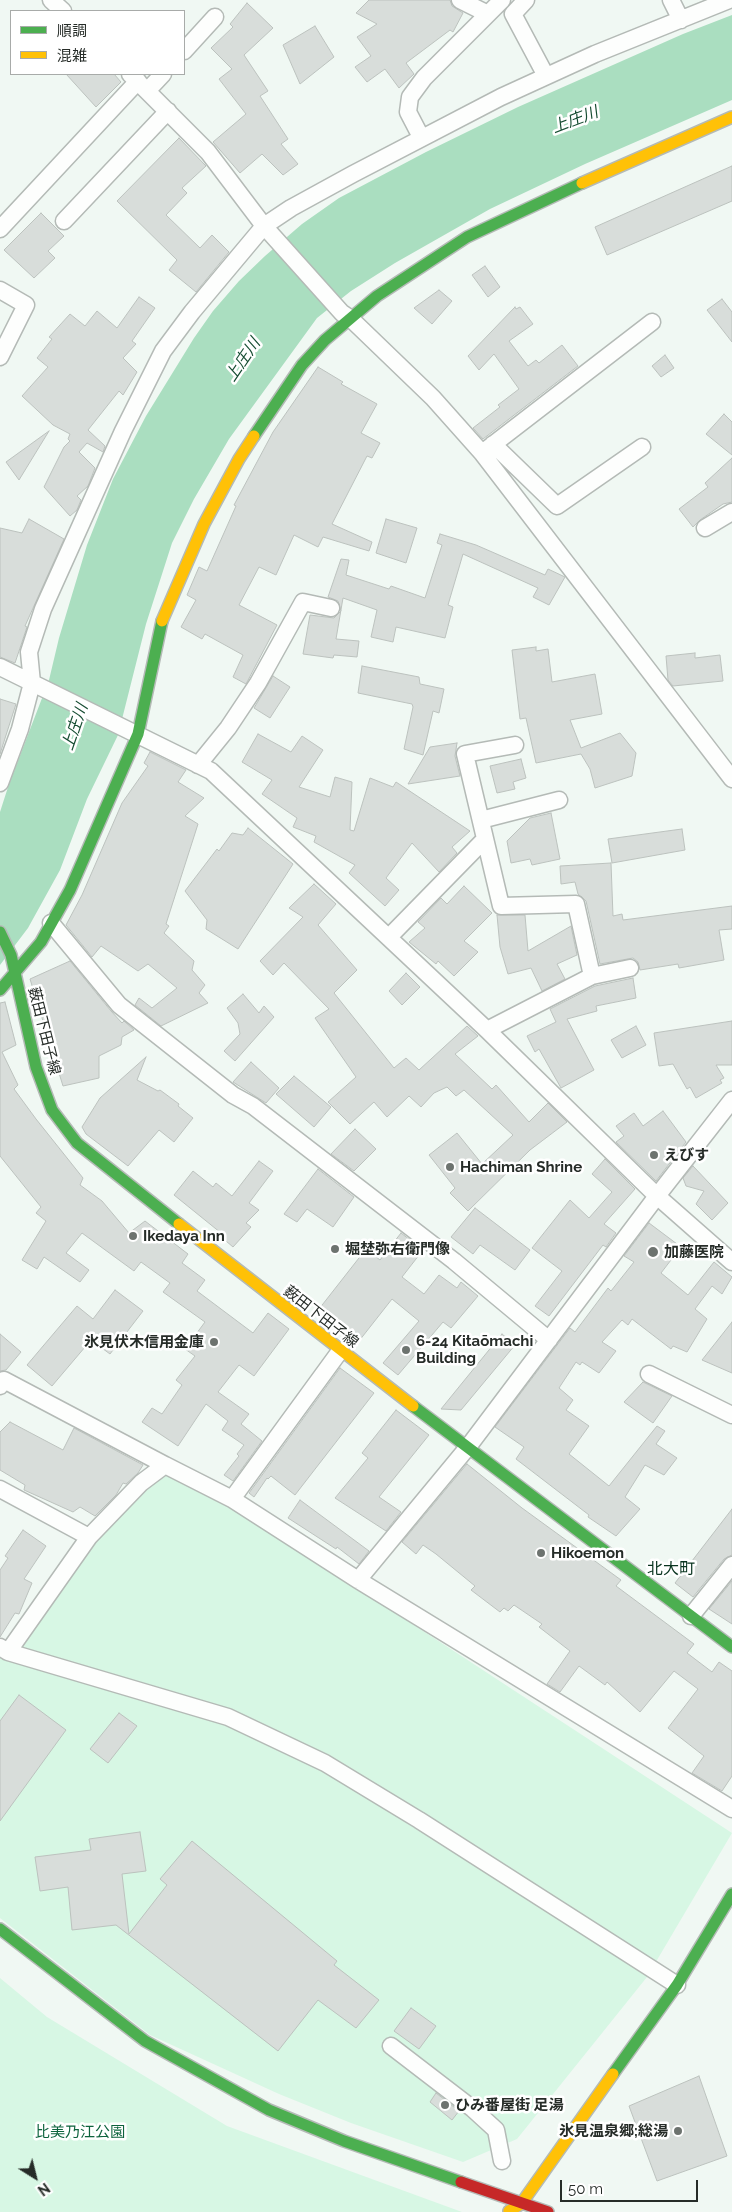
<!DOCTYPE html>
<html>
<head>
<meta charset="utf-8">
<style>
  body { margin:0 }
  #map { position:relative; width:732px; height:2212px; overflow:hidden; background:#f0f8f3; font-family:Raleway,"Noto Sans JP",sans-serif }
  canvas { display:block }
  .legend { position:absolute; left:10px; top:10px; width:175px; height:65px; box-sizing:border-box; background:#fff; border:1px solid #a8aba9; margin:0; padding:6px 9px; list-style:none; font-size:15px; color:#262c28 }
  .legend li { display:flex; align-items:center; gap:10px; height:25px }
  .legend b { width:25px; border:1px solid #a8aba9 }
  .north { position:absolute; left:10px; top:2152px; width:50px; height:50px; -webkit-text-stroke:4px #fff; paint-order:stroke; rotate:144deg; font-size:14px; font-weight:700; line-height:20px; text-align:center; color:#262c28 }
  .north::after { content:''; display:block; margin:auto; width:18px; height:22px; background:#262c28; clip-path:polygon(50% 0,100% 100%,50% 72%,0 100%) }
  .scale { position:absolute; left:560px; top:2180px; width:138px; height:22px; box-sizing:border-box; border:2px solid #262c28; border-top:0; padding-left:6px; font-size:15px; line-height:18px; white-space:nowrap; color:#262c28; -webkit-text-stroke:4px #fff; paint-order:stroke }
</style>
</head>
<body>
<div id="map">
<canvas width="732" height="2212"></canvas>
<ul class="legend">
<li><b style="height:6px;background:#4caf50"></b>順調</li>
<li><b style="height:6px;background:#ffc107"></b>混雑</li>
</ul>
<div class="north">N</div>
<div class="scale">50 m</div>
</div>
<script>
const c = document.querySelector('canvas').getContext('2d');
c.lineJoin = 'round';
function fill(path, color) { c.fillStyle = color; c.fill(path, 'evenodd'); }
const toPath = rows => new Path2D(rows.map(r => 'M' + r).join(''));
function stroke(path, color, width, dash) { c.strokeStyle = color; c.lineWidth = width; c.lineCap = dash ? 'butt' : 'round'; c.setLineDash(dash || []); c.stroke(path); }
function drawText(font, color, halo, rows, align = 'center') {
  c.font = font + ' Raleway,"Noto Sans JP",sans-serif'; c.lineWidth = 5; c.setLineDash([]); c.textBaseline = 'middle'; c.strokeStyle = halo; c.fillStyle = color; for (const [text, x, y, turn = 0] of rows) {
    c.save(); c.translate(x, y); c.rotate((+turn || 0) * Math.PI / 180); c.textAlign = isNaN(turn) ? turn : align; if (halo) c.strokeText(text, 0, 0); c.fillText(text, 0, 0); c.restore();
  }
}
fill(toPath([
  [167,1471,229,1504,732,1833,647,1977,517,2139,463,2162,351,2123,279,2094,150,2035,0,1918,0,1655,95,1540,146,1486],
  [0,1978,47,2017,227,2126,462,2212,0,2212]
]), '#d7f7e4');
fill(toPath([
  [732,15,732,100,585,164,490,209,395,263,351,291,317,318,229,439,194,499,172,543,146,624,118,735,87,799,60,870,28,928,0,965,0,812,9,784,49,680,59,638,87,545,113,479,146,416,194,338,213,311,239,281,265,256,302,224,339,198,426,152,518,107,683,34]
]), '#aadec0');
const building = toPath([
  [369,0,450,0,452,6,463,13,453,32,450,30,406,63,414,74,399,88,385,69,367,82,355,67,371,56,357,37,377,24,356,13,369,0],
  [247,3,273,28,244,55,268,91,260,96,288,139,281,144,298,164,283,175,262,154,240,173,213,142,246,114,219,79,232,69,211,48,233,27,230,24,247,3],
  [315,26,334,57,300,84,283,45,315,26],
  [66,74,114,74,121,82,96,107,66,74],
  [179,138,206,166,182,188,187,193,166,215,200,248,212,235,229,252,196,292,169,270,177,260,117,201,179,138],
  [732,166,732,201,607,255,595,227,732,166],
  [41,213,64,236,48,251,55,258,34,278,4,250,41,213],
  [485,266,500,287,488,297,472,275,485,266],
  [439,290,452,301,432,324,414,308,439,290],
  [139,297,155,308,132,341,136,344,123,358,137,372,123,395,119,391,88,430,105,446,103,452,87,443,79,452,95,468,88,486,77,496,81,500,77,510,70,516,44,487,64,447,70,441,68,439,70,434,53,425,22,396,48,367,37,358,52,339,49,337,70,314,85,326,97,311,117,328,139,297],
  [722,299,732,312,732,342,707,310,722,299],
  [515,307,516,309,520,307,533,324,509,341,528,366,536,360,539,363,562,345,578,366,483,439,473,428,500,407,498,405,519,389,494,354,479,370,468,356,515,307],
  [665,355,674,368,661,377,652,366,665,355],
  [318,367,343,382,341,384,377,404,361,433,380,443,372,458,367,456,332,524,372,542,369,551,323,537,318,547,294,535,276,575,259,567,239,605,277,625,246,684,233,677,243,655,205,634,202,639,181,627,196,600,187,595,199,567,207,571,236,506,234,505,273,432,318,367],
  [724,414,732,422,732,455,706,434,724,414],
  [49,431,19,480,6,462,49,431],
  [732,458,732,502,723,504,700,520,693,527,679,509,708,487,705,483,732,458],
  [29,519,64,539,25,626,27,627,15,663,0,657,0,528,22,533,29,519],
  [386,519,417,528,406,563,376,553,386,519],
  [440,534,476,545,545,575,548,569,565,577,549,605,533,597,538,588,463,554,448,605,453,607,445,638,396,627,393,642,371,637,377,610,343,598,336,639,359,641,357,657,334,655,333,658,303,654,310,615,334,618,341,611,338,601,328,597,341,559,349,560,346,575,389,589,391,586,425,598,442,545,437,543,440,534],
  [536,647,536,651,548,649,552,682,595,674,602,714,570,720,581,748,620,733,636,753,632,776,595,788,590,769,581,754,536,763,526,718,520,719,512,650,536,647],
  [695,653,695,658,720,655,723,681,673,686,668,680,666,656,695,653],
  [362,666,419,677,420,684,444,689,439,713,433,711,423,755,404,749,413,707,412,704,358,693,362,666],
  [273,676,290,687,270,718,254,708,273,676],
  [0,699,16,704,0,754,0,699],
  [258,734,291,752,302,736,323,750,299,787,330,797,335,777,352,782,350,830,354,831,370,778,393,787,396,782,470,831,452,847,457,853,439,872,412,843,386,878,399,890,385,906,349,873,355,865,314,842,316,836,293,827,297,818,262,794,272,780,242,762,258,734],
  [457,743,455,756,460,776,408,784,430,747,457,743],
  [150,752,186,770,178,782,204,798,185,816,198,824,166,924,169,926,164,933,194,961,192,970,205,985,199,993,208,1003,161,1026,135,1005,139,998,152,1008,177,988,148,964,138,971,101,946,92,957,66,925,82,895,122,803,148,766,144,763,150,752],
  [521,759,526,778,513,782,515,789,497,793,490,766,521,759],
  [551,813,560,859,532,865,530,859,511,863,507,841,530,818,551,813],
  [248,828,293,864,238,949,206,929,207,920,185,891,217,849,219,851,232,833,243,835,248,828],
  [682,829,685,850,612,863,608,839,682,829],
  [611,863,613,916,622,914,623,920,732,906,732,929,719,930,724,960,679,968,678,964,640,970,638,962,633,958,600,964,586,901,578,894,575,882,561,884,560,866,611,863],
  [314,884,336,904,318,925,357,970,334,993,394,1068,406,1058,419,1070,467,1026,478,1036,455,1054,492,1089,496,1085,529,1122,548,1103,567,1122,530,1150,468,1211,450,1193,455,1188,429,1155,457,1133,482,1164,513,1135,464,1090,456,1096,447,1087,434,1093,421,1107,409,1096,387,1117,374,1102,350,1124,328,1102,356,1077,315,1018,329,1009,284,963,273,975,260,961,303,917,289,908,314,884],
  [464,886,492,913,464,941,478,952,454,976,438,961,436,964,409,942,425,928,418,922,441,898,447,904,464,886],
  [497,915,525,915,528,951,571,926,577,955,557,964,565,979,542,991,531,968,508,974,500,947,497,915],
  [70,961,111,1011,122,1023,124,1021,134,1030,122,1037,121,1045,99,1056,99,1078,63,1086,30,979,70,961],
  [406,973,420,987,402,1005,389,991,406,973],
  [633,978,636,998,596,1006,597,1011,567,1019,594,1070,561,1088,539,1049,535,1052,527,1036,556,1022,550,1009,595,986,633,978],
  [243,994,259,1013,264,1006,274,1017,235,1061,224,1051,240,1034,238,1023,227,1008,243,994],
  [5,1002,16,1045,2,1052,18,1085,14,1089,36,1119,83,1178,80,1185,102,1201,129,1233,145,1221,188,1254,182,1263,205,1280,197,1291,253,1333,268,1313,289,1329,254,1376,239,1365,218,1392,249,1414,241,1424,262,1441,233,1481,224,1475,239,1456,237,1454,244,1445,222,1430,228,1421,206,1404,178,1446,142,1422,152,1408,162,1414,182,1385,176,1380,195,1356,185,1349,205,1322,163,1292,170,1283,141,1262,134,1271,82,1233,66,1253,89,1270,80,1282,44,1257,37,1269,22,1260,46,1221,36,1213,41,1207,0,1156,0,1003,5,1002],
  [732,1021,732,1065,716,1065,724,1078,720,1080,722,1083,696,1098,690,1087,687,1089,673,1064,659,1066,654,1033,732,1021],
  [636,1026,646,1045,622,1058,611,1040,636,1026],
  [146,1057,137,1080,158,1091,160,1090,179,1104,178,1106,193,1118,174,1142,159,1130,128,1166,86,1134,82,1127,100,1098,146,1057],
  [251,1062,279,1088,266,1103,233,1082,251,1062],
  [294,1076,331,1107,314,1127,276,1094,294,1076],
  [663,1111,686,1142,656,1181,616,1142,624,1136,616,1126,634,1113,643,1126,663,1111],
  [355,1129,376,1149,354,1171,331,1154,355,1129],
  [605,1159,635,1189,604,1224,616,1233,606,1247,603,1245,549,1316,535,1306,562,1271,532,1248,570,1200,589,1218,612,1192,592,1174,605,1159],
  [259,1161,273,1171,249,1203,259,1210,246,1223,251,1227,233,1247,219,1235,221,1233,174,1195,193,1171,213,1187,216,1183,232,1196,259,1161],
  [693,1166,728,1203,712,1220,696,1204,704,1191,686,1186,683,1178,693,1166],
  [318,1169,354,1197,333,1227,307,1209,297,1222,284,1214,318,1169],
  [475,1208,530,1250,515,1270,480,1245,473,1254,451,1237,475,1208],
  [649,1223,681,1247,661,1273,688,1295,714,1262,732,1277,722,1294,712,1286,695,1309,707,1319,687,1352,673,1346,671,1349,632,1319,628,1325,622,1320,602,1342,616,1351,599,1373,582,1362,580,1365,576,1362,559,1388,573,1400,566,1410,589,1426,569,1454,609,1486,657,1426,665,1431,656,1444,677,1458,664,1475,645,1465,625,1497,640,1509,616,1536,588,1517,589,1515,516,1459,524,1447,495,1427,570,1328,575,1332,608,1288,611,1291,634,1262,624,1256,649,1223],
  [401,1233,423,1250,402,1277,424,1294,439,1275,457,1288,461,1282,478,1296,451,1328,443,1322,398,1375,383,1363,419,1321,392,1299,359,1341,319,1309,366,1249,380,1260,401,1233],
  [115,1290,143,1311,110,1354,91,1340,52,1386,27,1365,77,1306,93,1319,115,1290],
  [732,1322,732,1373,702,1360,732,1322],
  [0,1334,21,1352,6,1370,0,1371,0,1334],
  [502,1334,515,1345,461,1410,441,1409,502,1334],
  [340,1368,374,1393,295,1495,271,1476,268,1479,267,1478,254,1497,249,1493,340,1368],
  [643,1382,672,1396,653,1423,624,1402,643,1382],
  [396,1410,429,1435,379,1497,401,1512,386,1531,335,1498,368,1458,362,1453,396,1410],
  [10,1422,63,1450,74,1428,143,1465,138,1473,126,1484,123,1483,116,1495,95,1516,80,1507,73,1512,24,1490,25,1485,0,1470,0,1432,10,1422],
  [467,1464,522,1508,621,1580,616,1586,694,1644,687,1653,712,1672,719,1662,732,1671,732,1776,722,1791,692,1773,704,1756,668,1728,698,1689,674,1671,640,1712,607,1682,605,1685,579,1666,560,1692,547,1684,570,1651,539,1627,542,1624,514,1605,508,1611,504,1608,500,1612,471,1590,475,1586,436,1554,423,1545,416,1554,402,1542,467,1464],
  [300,1500,369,1551,359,1564,337,1547,336,1549,288,1518,300,1500],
  [732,1509,732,1555,724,1559,693,1597,675,1583,732,1509],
  [23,1530,46,1546,24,1579,32,1583,19,1614,15,1613,0,1637,0,1570,8,1558,5,1556,23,1530],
  [732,1581,732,1624,709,1609,732,1581],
  [19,1695,66,1730,0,1821,0,1721,19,1695],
  [119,1713,137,1726,108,1763,90,1749,119,1713],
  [140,1832,146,1871,122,1874,129,1934,167,1885,160,1879,192,1841,337,1961,334,1965,379,2000,356,2028,318,2000,278,2051,116,1925,72,1930,68,1887,40,1891,35,1857,91,1850,89,1839,140,1832],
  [411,2008,436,2026,419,2049,394,2031,411,2008],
  [699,2076,727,2156,657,2181,629,2106,699,2076],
  [436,2093,459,2111,452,2120,430,2102,436,2093]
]);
fill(building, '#d8ddda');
stroke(building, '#bcc2be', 1);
const street = toPath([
  [51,0,63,11],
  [460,0,488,14],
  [526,0,513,14,546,76],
  [671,0,681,20],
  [184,51,215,17],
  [130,74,208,152,264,226,342,313,351,319,433,398,482,453,732,779],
  [147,91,163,74],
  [421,137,408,112,410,97,424,78,502,0],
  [64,221,168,111],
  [0,229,138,81],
  [0,290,26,305,0,357],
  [493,444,557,506,642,447],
  [482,453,652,322],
  [705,528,732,512],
  [0,667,211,771,487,1030,657,1196,732,1262],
  [515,745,465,754,501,906,576,904,592,976],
  [198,765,228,728,258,683,303,602,331,608],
  [0,783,20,729,32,683,29,652,43,609,123,431,163,351,192,312,264,226,291,208,353,174,501,97,595,54,729,0],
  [481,820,559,800],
  [51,923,119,1005,233,1095,253,1106,454,1261,549,1340],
  [389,937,485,839],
  [487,1030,592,976,630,968],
  [649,1374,732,1415],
  [0,1386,4,1380,165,1465],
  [0,1489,89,1537],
  [232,1499,340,1351],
  [358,1580,468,1447,657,1196,732,1100],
  [691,1616,732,1565],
  [0,1647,8,1652,89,1537,141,1483,165,1465,232,1499,358,1580,732,1809],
  [8,1652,228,1717,325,1763,419,1820,677,1985],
  [391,2046,473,2109,496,2130,502,2161]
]);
const fast = toPath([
  [254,436,302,365,325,340,377,296,467,237,582,183],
  [0,932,11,955,36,1067,52,1110,77,1143,179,1224],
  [0,990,41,942,70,890,138,734,162,621],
  [413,1406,732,1647],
  [0,1929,145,2041,269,2110,344,2141,461,2182],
  [613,2074,677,1985,732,1894]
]);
const slow = toPath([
  [582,183,732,117],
  [162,621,204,524,239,459,254,436],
  [179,1224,413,1406],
  [509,2211,521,2204,613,2074]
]);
const jam = toPath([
  [461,2182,548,2212]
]);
stroke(street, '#b4bab6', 19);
stroke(fast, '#b4bab6', 14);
stroke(slow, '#b4bab6', 14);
stroke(jam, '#b4bab6', 14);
stroke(street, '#fdfefd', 16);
stroke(fast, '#4caf50', 11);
stroke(slow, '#ffc107', 11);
stroke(jam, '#c62828', 11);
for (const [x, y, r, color] of [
  [654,1155,5,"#6d736f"],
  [450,1167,5,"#6d736f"],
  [133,1236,5,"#6d736f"],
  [335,1249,5,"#6d736f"],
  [653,1252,6,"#6d736f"],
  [214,1342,5,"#6d736f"],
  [406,1350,5,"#6d736f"],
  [541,1553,5,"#6d736f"],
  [445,2105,5,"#6d736f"],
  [678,2131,5,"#6d736f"]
]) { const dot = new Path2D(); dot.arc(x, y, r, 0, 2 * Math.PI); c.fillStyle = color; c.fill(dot); stroke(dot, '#fff', 2); }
drawText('15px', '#262c28', '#fff', [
  ["薮田下田子線",44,1031,76],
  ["薮田下田子線",321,1317,38]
]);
drawText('bold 15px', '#262c28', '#fff', [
  ["えびす",664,1155],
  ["Hachiman Shrine",460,1167],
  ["Ikedaya Inn",143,1236],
  ["堀埜弥右衛門像",345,1249],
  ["加藤医院",664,1252],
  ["6-24 Kitaōmachi",416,1341],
  ["Building",416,1358],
  ["氷見伏木信用金庫",204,1342,"right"],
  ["Hikoemon",551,1553],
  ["ひみ番屋街 足湯",455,2105],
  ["氷見温泉郷;総湯",668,2131,"right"]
], 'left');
drawText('15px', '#0d633d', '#fff', [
  ["比美乃江公園",80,2132]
]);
drawText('italic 16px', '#164d32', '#fff', [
  ["上庄川",575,120,-21],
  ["上庄川",243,360,-56],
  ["上庄川",75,727,-71]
]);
drawText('16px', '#09341f', '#fff', [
  ["北大町",671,1569]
]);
</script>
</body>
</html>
